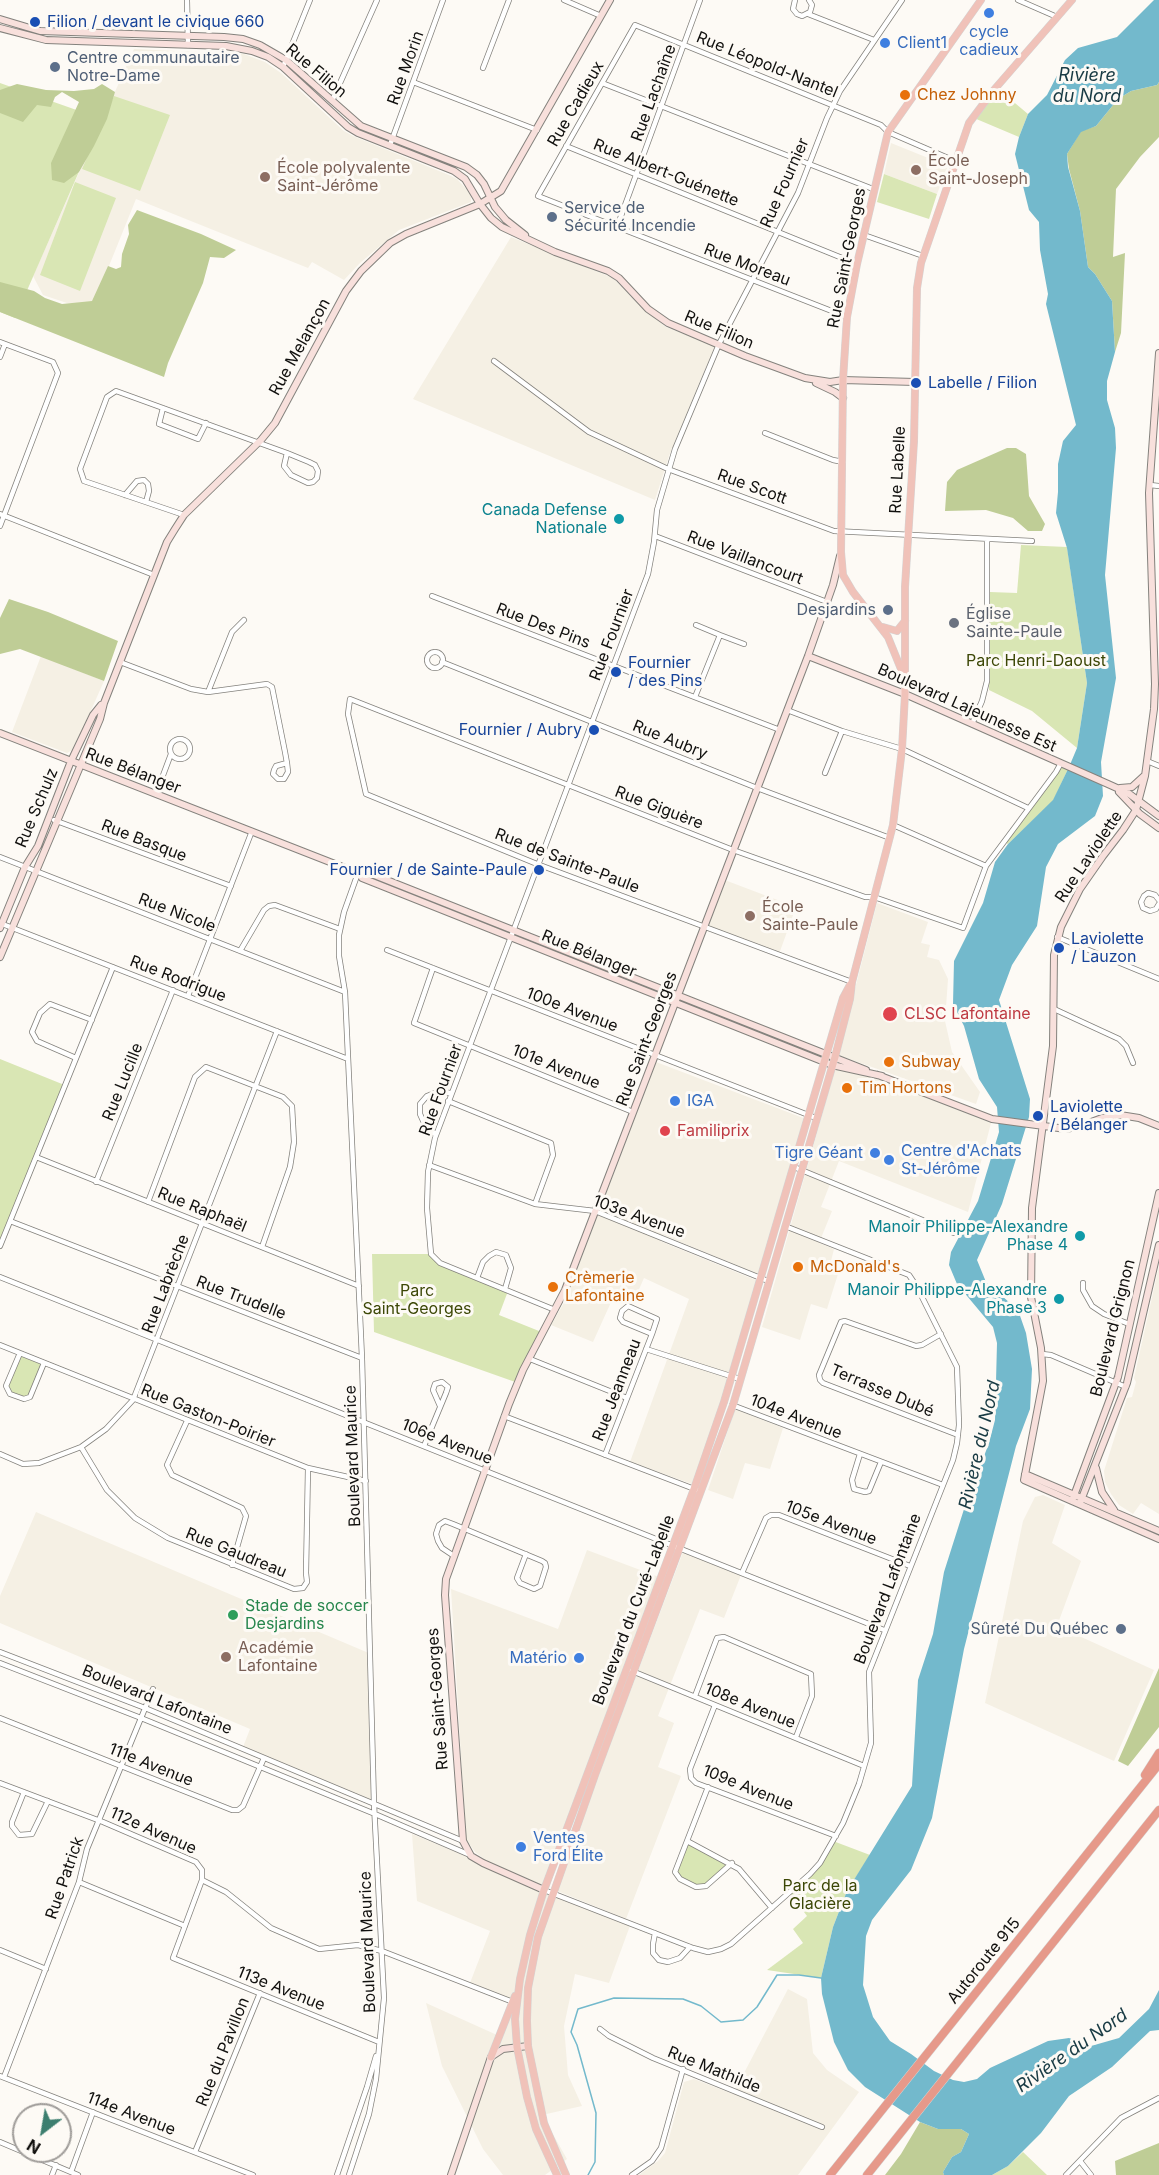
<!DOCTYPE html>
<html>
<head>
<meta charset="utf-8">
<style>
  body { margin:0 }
  #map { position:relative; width:1159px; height:2175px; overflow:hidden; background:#fdfaf5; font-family:Inter,sans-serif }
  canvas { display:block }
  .north { position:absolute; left:12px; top:2103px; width:60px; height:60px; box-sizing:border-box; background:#fdfaf5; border:2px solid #9f9c99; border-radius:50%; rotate:211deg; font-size:16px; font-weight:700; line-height:24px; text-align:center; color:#11100e }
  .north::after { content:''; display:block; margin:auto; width:21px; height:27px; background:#3c7e6f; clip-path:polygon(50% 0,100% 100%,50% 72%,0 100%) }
</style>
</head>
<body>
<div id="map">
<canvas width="1159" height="2175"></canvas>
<div class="north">N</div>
</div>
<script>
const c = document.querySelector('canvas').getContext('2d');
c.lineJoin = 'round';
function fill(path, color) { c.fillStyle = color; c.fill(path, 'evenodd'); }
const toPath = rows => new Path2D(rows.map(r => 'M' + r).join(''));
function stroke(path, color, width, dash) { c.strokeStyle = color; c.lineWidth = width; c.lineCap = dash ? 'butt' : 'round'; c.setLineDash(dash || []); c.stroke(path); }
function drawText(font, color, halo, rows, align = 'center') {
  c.font = font + ' Inter,sans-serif'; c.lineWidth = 6; c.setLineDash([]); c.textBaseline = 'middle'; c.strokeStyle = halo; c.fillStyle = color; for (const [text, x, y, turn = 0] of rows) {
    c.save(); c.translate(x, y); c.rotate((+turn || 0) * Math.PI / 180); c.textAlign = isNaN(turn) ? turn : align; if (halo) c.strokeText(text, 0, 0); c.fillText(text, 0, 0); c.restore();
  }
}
fill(toPath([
  [134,49,244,54,265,62,281,73,344,131,353,136,449,175,457,179,467,190,471,197,471,202,399,230,360,263,344,280,312,262,308,268,136,199,94,303,67,303,43,295,33,276],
  [891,143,948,166,937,194,884,174],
  [511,237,613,278,639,305,666,327,715,346,669,456,655,500,413,399],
  [41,656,104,681,74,749,67,753,12,732],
  [722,879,796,907,779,954,705,926],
  [877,903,928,922,921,943,930,945,927,957,939,960,948,979,945,1021,952,1052,980,1092,976,1104,838,1055],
  [656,1062,806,1119,760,1275,663,1235,660,1241,758,1281,723,1402,695,1485,630,1462,689,1299,644,1278,633,1303,612,1300,593,1342,551,1325,565,1301],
  [835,1069,882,1079,991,1123,968,1212,839,1161,821,1207,832,1211,819,1243,834,1249,830,1265,838,1274,827,1309,811,1304,800,1340,762,1327],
  [1159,1266,1159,1514,1141,1503,1133,1514,1119,1505,1111,1494,1105,1482,1104,1471,1127,1398,1132,1397,1136,1382,1134,1378],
  [735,1409,783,1428,770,1469,745,1463,733,1499,708,1490],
  [1043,1495,1065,1505,1052,1543,1081,1561,1057,1626,1154,1670,1114,1761,985,1703,1023,1521,1035,1497],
  [36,1512,371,1654,374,1804,243,1747,250,1729,0,1623,0,1596],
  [587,1550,659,1577,544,1886,487,1861,475,1852,466,1839,451,1589,558,1629],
  [683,1552,741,1575,724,1618,700,1609,658,1716,674,1723,658,1767,681,1776,626,1919,555,1890],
  [412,1834,631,1923,609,1983,575,1974,564,2026,568,2075,582,2106,542,2115,567,2159,545,2175,503,2175,483,2149,442,2066,426,2003,497,2035,512,2000,470,1983,490,1931,417,1901],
  [788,1989,807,1999,813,2053,827,2070,859,2092,798,2175,639,2175,658,2161,665,2153,684,2082,694,2079,733,2094]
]), '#f5f0e4');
fill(toPath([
  [0,83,102,119,15,318,0,312],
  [997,88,1028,114,1019,137,974,118],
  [114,96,170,115,140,191,82,169],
  [884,174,937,194,929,219,877,202],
  [75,182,116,198,80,291,40,275],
  [1021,545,1067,547,1087,683,1077,748,1032,711,989,690,990,592,1017,593],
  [1061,763,1069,767,1053,801,1008,844,1004,842],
  [0,1059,67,1086,0,1250],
  [372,1254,431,1254,440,1263,508,1291,499,1315,544,1333,518,1383,374,1332],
  [20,1353,44,1363,30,1397,24,1399,10,1394,6,1386],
  [687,1841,732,1863,706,1886,696,1887,680,1879,675,1872],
  [833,1841,870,1855,847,1891,833,1927,821,1978,767,1970,803,1943,793,1929,807,1916,789,1892,810,1874],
  [1023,2152,1047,2175,992,2175,1008,2166]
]), '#d9e6b4');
fill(toPath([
  [1159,82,1159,137,1140,157,1116,189,1113,257,1125,253,1121,333,1115,352,1112,301,1095,274,1088,267,1080,211,1069,169,1067,154,1081,131,1096,126,1118,99,1131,91,1157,85],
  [17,84,46,90,74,91,94,89,102,84,115,92,107,119,94,146,79,172,64,183,52,180,51,163,79,102,62,92,55,97,51,107,37,105,23,122,0,113,0,90],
  [137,210,201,234,236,250,224,258,210,257,203,283,168,363,164,377,0,312,0,282,34,291,45,298,62,304,92,301,108,266,116,269,121,267,122,254,129,234,128,225],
  [1007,448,1016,448,1026,454,1029,496,1045,524,1042,531,1028,531,1013,518,986,510,945,511,947,482,957,470],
  [9,599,48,612,118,641,104,681,20,649,0,654,0,618],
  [1159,1668,1159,1727,1128,1766,1118,1761],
  [920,2122,938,2129,961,2129,969,2134,961,2152,952,2157,943,2172,944,2175,885,2175,901,2154],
  [1159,2143,1159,2175,1116,2175,1115,2161]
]), '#bfcd96');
fill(toPath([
  [1154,0,1159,0,1159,82,1157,85,1131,91,1118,99,1096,126,1081,132,1067,154,1068,167,1080,211,1088,267,1095,274,1112,301,1115,352,1107,381,1107,400,1115,428,1116,448,1105,575,1116,678,1101,762,1103,796,1095,816,1058,844,1046,867,1037,926,1012,965,999,1000,1030,1099,1029,1117,1002,1204,977,1260,986,1282,1018,1310,1026,1333,1032,1369,1030,1409,1016,1446,964,1649,932,1818,911,1870,872,1920,866,1936,863,1985,873,2017,890,2041,911,2054,934,2071,953,2080,964,2082,977,2079,990,2068,1048,2041,1069,2038,1091,2046,1119,2038,1149,2009,1159,1990,1159,2030,1150,2031,1112,2067,1069,2096,1041,2133,1008,2166,992,2175,944,2175,943,2172,952,2157,961,2152,969,2134,961,2129,938,2129,920,2122,865,2087,848,2070,834,2042,822,1994,821,1978,833,1927,847,1891,912,1786,918,1680,933,1634,944,1572,965,1506,989,1443,995,1420,997,1343,993,1327,957,1284,949,1265,951,1252,978,1201,999,1132,997,1107,979,1079,964,1026,953,1004,954,961,983,903,995,862,1008,844,1053,800,1069,767,1077,748,1087,683,1067,548,1056,513,1058,492,1058,464,1063,441,1076,425,1046,304,1048,294,1040,250,1039,222,1029,210,1015,154,1019,137,1028,114,1047,95,1065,60,1078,48,1117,37]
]), '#73b9cc');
stroke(toPath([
  [588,2175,595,2162,596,2113,577,2045,571,2032,578,2009,614,1998,683,1999,701,2006,721,2022,743,2020,757,2007,777,1975,799,1975,821,1978]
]), '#73b9cc', 1.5);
const street = toPath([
  [187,0,188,45],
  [564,0,601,16],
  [795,0,793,9,797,14,802,16,810,12,812,5,809,0],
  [1018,0,1057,17],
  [808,14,874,40],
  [283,67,310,0],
  [483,68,509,0],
  [413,82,537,130],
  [602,83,873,189],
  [332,101,377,0],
  [390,145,443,0],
  [566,146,857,264],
  [617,227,700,0],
  [864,235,923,256],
  [847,317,538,196,635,25,881,125,888,132,955,161],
  [0,342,53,362,58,373,0,526],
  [0,357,5,344],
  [494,361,589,432,668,469,834,531,1032,541],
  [163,408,159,424,198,439,206,423],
  [765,433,833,460,843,462],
  [1150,485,1159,486],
  [125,495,137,481,144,480,148,484,149,491,146,502],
  [0,514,154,575],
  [184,515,84,481,80,469,107,397,116,391,287,453,309,462,315,465,318,471,317,478,313,482,308,483,291,475,284,466,287,453],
  [655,536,827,602],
  [432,596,780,730],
  [720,635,744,644],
  '427 660a8 8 0 1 1 16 0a8 8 0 1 1-16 0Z',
  [120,662,191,689,208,692,267,684,272,687,285,752,287,763,288,772,284,779,278,779,273,774,274,770,276,766,287,763],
  [442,662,757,788,890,838],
  [208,692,232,632,244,620],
  [695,697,720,635,696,625],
  [787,710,842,731,902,749,1028,808],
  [972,724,982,701,987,681,987,539],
  '170 749a10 10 0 1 1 20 0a10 10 0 1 1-20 0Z',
  [1147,761,1159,766],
  [825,773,842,731],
  [156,794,171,754],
  [54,820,231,886],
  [893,825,986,866],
  [0,857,345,992],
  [1159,900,1155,895,1148,893,1144,896,1141,902,1143,908,1150,911,1156,909,1159,904],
  [0,923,348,1059],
  [1057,937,1159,979],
  [387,950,816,1118],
  [240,951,264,910,269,906,275,905,340,929],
  [433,968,414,1023,633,1112],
  [852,982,537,864,366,794,348,714,350,699,733,850,865,897,874,897,963,928,986,866,1056,772,1061,763],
  [188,996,252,831],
  [1054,1009,1119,1039,1126,1046,1133,1063],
  [76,1058,37,1041,32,1032,40,1013,50,1004,92,1020],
  [448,1101,551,1143,553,1155,535,1204],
  [436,1135,425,1125,420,1114,420,1104,427,1096,437,1092,451,1093],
  [36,1157,359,1286],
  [429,1165,535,1204,595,1211,768,1281],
  [794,1167,954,1233],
  [96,1182,173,990],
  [148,1202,195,1077,206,1067,283,1097,292,1106,294,1142,290,1167,262,1247],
  [10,1221,362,1358],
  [0,1246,113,967],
  [0,1277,884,1630],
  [477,1278,483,1262,489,1256,496,1252,506,1255,511,1268,505,1289],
  [1083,1283,1083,1290,1092,1306,1104,1314,1129,1324],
  [555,1310,440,1263,431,1254,427,1208,428,1172,435,1138,648,574,654,542,657,510,675,449,719,344,798,193,827,118,840,91,902,0],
  [941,1334,922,1345,916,1346,845,1321,841,1322,819,1375,820,1380,823,1383,958,1435],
  [0,1345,308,1468,366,1481],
  [646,1349,740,1379],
  [20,1353,6,1386,10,1394,24,1399,30,1397,44,1363],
  [1042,1354,1051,1355,1126,1387],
  [530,1359,627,1398],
  [732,1405,943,1485],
  [504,1416,697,1490],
  [187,1421,167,1465,172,1475,242,1508,246,1516,232,1565],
  [424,1446,446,1393,448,1387,442,1382,435,1384,433,1390,440,1406],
  [81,1447,107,1490,135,1518,168,1538,294,1589,303,1588,307,1582,306,1573,308,1468],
  [0,1454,23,1464,39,1463,81,1447,106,1429,133,1400,277,1031],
  [860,1454,852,1480,854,1489,865,1492,869,1491,881,1462],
  [605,1455,652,1334,657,1319,628,1306,622,1311,620,1318,623,1322,652,1334],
  [454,1556,442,1548,438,1541,436,1534,439,1525,445,1521,453,1524,542,1561,545,1563,546,1567,540,1586,534,1589,520,1583,517,1578,526,1554],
  [742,1573,766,1518,771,1515,779,1515,910,1566],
  [0,1652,145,1708,463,1841],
  [0,1663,141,1718,375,1814,470,1855],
  [632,1671,864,1766],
  [695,1696,717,1638,724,1637,811,1674,812,1696,796,1737],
  [715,1705,690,1769,691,1778,696,1783,836,1836],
  [0,1718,232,1810,238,1810,243,1806,264,1758],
  [0,1783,103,1822,196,1862,202,1870,202,1880,173,1958,379,2042],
  [708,1787,687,1841,739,1869,772,1908],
  [24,1792,12,1822,12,1826,19,1835,32,1834,48,1801],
  [687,1841,675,1872,680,1879,696,1887,706,1886,732,1863],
  [202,1880,226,1892,271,1928,319,1949,358,1945,382,1951,513,2002],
  [79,1882,185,1926],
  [544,1890,693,1948,708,1952,721,1949,731,1944,810,1874,820,1863,843,1823,859,1784,871,1743,869,1672,953,1460,957,1443,959,1425,957,1367,917,1287,909,1275,785,1226],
  [655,1933,653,1944,653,1953,659,1960,668,1962,680,1958,690,1947],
  [0,1950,46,1969],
  [600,2029,609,2036,653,2058,822,2127],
  [0,2076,253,2175],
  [4,2077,79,1882,87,1849,153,1689],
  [0,2142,78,2175],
  [195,2152,260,1993],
  [1080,2161,1091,2175],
  [71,2172,93,2112],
  [52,2175,56,2165],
  [337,2175,367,2087,376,2056],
  [349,2175,369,2114,376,2079,384,1998,374,1804,362,1358,345,992,339,956,339,935,344,912,358,873],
  [632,2175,652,2161,661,2148,683,2069],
  [1066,2175,1121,2118,1159,2098]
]);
const secondary = toPath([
  [0,19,40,31,224,37,243,39,260,45,286,60,361,126,466,167,477,175,484,184,495,207,506,220,525,235],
  [0,28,46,40,226,46,252,51,268,57,283,67,348,127,358,133,454,171,465,179,480,204,491,218,502,227,555,252,608,271,619,278,648,309,668,323,745,356,805,378,830,382,843,380,915,382],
  [1159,353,1149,493,1155,684,1154,709,1145,776,1136,810,1123,830,1103,856,1080,889,1061,927,1054,955,1053,1046,1032,1208,1031,1297,1041,1348,1043,1381,1024,1480,1159,1539],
  [816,383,835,392,843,398],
  [808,656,905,694,1108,784,1128,793,1159,816],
  [0,733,358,873,362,878,832,1065,882,1076],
  [1120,788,1132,787,1144,776],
  [1119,792,1140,814,1159,828],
  [358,873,364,871,866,1070],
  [0,928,25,867,38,846,71,761,93,715,101,705],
  [0,957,100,719,104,703,167,542,175,529,184,515,261,440,275,423,346,291,361,271,390,243,406,234,480,204,501,191,610,0],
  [878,1075,992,1119,1066,1129,1083,1125,1102,1118,1120,1115,1139,1118,1159,1126],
  [1096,1468,1102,1492,1114,1510],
  [1025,1474,1159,1531],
  [1072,1501,1118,1377,1159,1193],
  [1080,1503,1127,1383,1159,1245],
  [544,1890,483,1863,471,1856,463,1841,445,1595,446,1579,509,1404,523,1370,565,1290,808,656,833,585,840,556],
  [451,2175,491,2057,503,2049,528,2046]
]);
const primary = toPath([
  [883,627,897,631,905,621],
  [903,674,888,637,853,592,843,575,841,552,843,380,847,317,857,264,888,132,981,0],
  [491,2057,515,1996],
  [557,2175,536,2129,527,2097,517,2047,515,2019,520,1979,530,1935,544,1890,694,1489,724,1402,843,998,850,985],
  [566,2175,544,2123,528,2046,527,2021,528,1988,538,1937,595,1775,733,1405,835,1057,850,999,852,982,893,825,902,749,905,694,905,587,914,441,917,288,921,263,969,123,993,91,1072,0]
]);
const highway = toPath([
  [1145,1775,1159,1753],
  [830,2175,1159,1764],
  [867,2175,1159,1810]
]);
stroke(street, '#84827d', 6);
stroke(secondary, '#84827d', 8);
stroke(primary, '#d4d4d4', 8);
stroke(highway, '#d4d4d4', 9);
stroke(street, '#fff', 4.5);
stroke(secondary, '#f8e0dc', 6);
stroke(primary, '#f0c2b9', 7);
stroke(highway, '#e6998a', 8);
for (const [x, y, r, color] of [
  [989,13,6,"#3f7fe0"],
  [35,22,6,"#1a4fb4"],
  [885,43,6,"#3f7fe0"],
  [55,67,6,"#5c6f8a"],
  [905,95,6,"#e8710a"],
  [916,170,6,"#8d6e63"],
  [265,177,6,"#8d6e63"],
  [552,217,6,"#5c6f8a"],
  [916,383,6,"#1a4fb4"],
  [619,519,6,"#0f9aa8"],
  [888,610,6,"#5c6f8a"],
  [954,623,6,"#6b7280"],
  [616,672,6,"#1a4fb4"],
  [594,730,6,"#1a4fb4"],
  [539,870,6,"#1a4fb4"],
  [750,916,6,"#8d6e63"],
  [1059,948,6,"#1a4fb4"],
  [890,1014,8,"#e0444e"],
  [889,1062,6,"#e8710a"],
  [847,1088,6,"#e8710a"],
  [675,1101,6,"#3f7fe0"],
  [1038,1116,6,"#1a4fb4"],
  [665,1131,6,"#e0444e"],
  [875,1153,6,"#3f7fe0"],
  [889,1160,6,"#3f7fe0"],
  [1080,1236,6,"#0f9aa8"],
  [798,1267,6,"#e8710a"],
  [553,1287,6,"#e8710a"],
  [1059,1299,6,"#0f9aa8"],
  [233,1615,6,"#2e9e5b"],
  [1121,1629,6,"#5c6f8a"],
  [226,1657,6,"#8d6e63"],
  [579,1658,6,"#3f7fe0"],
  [521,1847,6,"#3f7fe0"]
]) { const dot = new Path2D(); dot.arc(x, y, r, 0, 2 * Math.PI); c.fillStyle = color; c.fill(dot); stroke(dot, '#fdfaf5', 2); }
drawText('16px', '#164399', '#fdfaf5', [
  ["Filion / devant le civique 660",47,22],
  ["Labelle / Filion",928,383],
  ["Fournier",628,663],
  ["/ des Pins",628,681],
  ["Fournier / Aubry",582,730,"right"],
  ["Fournier / de Sainte-Paule",527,870,"right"],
  ["Laviolette",1071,939],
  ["/ Lauzon",1071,957],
  ["Laviolette",1050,1107],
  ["/ Bélanger",1050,1125]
], 'left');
drawText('16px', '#366cbe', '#fdfaf5', [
  ["cycle",989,32,"center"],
  ["cadieux",989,50,"center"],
  ["Client1",897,43],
  ["IGA",687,1101],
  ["Centre d'Achats",901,1151],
  ["St-Jérôme",901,1169],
  ["Tigre Géant",863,1153,"right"],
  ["Matério",567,1658,"right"],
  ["Ventes",533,1838],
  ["Ford Élite",533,1856]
], 'left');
drawText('16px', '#4e5e75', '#fdfaf5', [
  ["Centre communautaire",67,58],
  ["Notre-Dame",67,76],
  ["Service de",564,208],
  ["Sécurité Incendie",564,226],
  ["Desjardins",876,610,"right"],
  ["Sûreté Du Québec",1109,1629,"right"]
], 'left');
drawText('16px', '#11100e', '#fdfaf5', [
  ["Rue Léopold-Nantel",767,65,22],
  ["Rue Morin",406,68,-70],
  ["Rue Filion",316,71,40],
  ["Rue Lachaîne",654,93,-70],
  ["Rue Cadieux",576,104,-60],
  ["Rue Albert-Guénette",666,173,22],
  ["Rue Fournier",785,183,-66],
  ["Rue Saint-Georges",847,258,-79],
  ["Rue Moreau",747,265,21],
  ["Rue Filion",719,330,23],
  ["Rue Melançon",300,347,-61],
  ["Rue Labelle",898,470,-87],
  ["Rue Scott",752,487,20],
  ["Rue Vaillancourt",745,558,21],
  ["Rue Des Pins",543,626,21],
  ["Rue Fournier",612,635,-69],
  ["Boulevard Lajeunesse Est",967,708,24],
  ["Rue Aubry",670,740,22],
  ["Rue Bélanger",133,771,21],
  ["Rue Schulz",37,808,-67],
  ["Rue Giguère",659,808,21],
  ["Rue Basque",144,841,21],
  ["Rue Laviolette",1089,857,-56],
  ["Rue de Sainte-Paule",567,861,21],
  ["Rue Nicole",177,913,21],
  ["Rue Bélanger",589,954,22],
  ["Rue Rodrigue",178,979,21],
  ["100e Avenue",572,1010,21],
  ["Rue Saint-Georges",647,1039,-69],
  ["101e Avenue",556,1067,22],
  ["Rue Lucille",123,1082,-68],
  ["Rue Fournier",441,1090,-70],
  ["Rue Raphaël",202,1210,22],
  ["103e Avenue",639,1217,20],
  ["Rue Labrèche",166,1284,-69],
  ["Rue Trudelle",241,1298,21],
  ["Boulevard Grignon",1113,1328,-76],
  ["Rue Jeanneau",617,1390,-69],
  ["Terrasse Dubé",882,1391,23],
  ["Rue Gaston-Poirier",208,1416,22],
  ["104e Avenue",796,1417,21],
  ["106e Avenue",447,1442,22],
  ["Boulevard Maurice",353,1456,-92],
  ["105e Avenue",831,1523,21],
  ["Rue Gaudreau",236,1553,22],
  ["Boulevard Lafontaine",888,1589,-69],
  ["Boulevard du Curé-Labelle",634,1610,-69],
  ["Rue Saint-Georges",438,1699,-94],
  ["Boulevard Lafontaine",157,1700,22],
  ["108e Avenue",750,1706,22],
  ["111e Avenue",151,1765,22],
  ["109e Avenue",748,1788,22],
  ["112e Avenue",153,1831,24],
  ["Rue Patrick",65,1878,-71],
  ["Boulevard Maurice",368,1942,-92],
  ["Autoroute 915",984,1961,-51],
  ["113e Avenue",281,1989,22],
  ["Rue du Pavillon",223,2052,-68],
  ["Rue Mathilde",714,2070,22],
  ["114e Avenue",131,2114,21]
]);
drawText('16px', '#c56008', '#fdfaf5', [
  ["Chez Johnny",917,95],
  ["Subway",901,1062],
  ["Tim Hortons",859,1088],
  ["McDonald's",810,1267],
  ["Crèmerie",565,1278],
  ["Lafontaine",565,1296]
], 'left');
drawText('16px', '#785e54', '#fdfaf5', [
  ["École",928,161],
  ["Saint-Joseph",928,179],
  ["École polyvalente",277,168],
  ["Saint-Jérôme",277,186],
  ["École",762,907],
  ["Sainte-Paule",762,925],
  ["Académie",238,1648],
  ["Lafontaine",238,1666]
], 'left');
drawText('16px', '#0d838f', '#fdfaf5', [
  ["Canada Defense",607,510],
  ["Nationale",607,528],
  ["Manoir Philippe-Alexandre",1068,1227],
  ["Phase 4",1068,1245],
  ["Manoir Philippe-Alexandre",1047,1290],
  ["Phase 3",1047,1308]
], 'right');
drawText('16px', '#5b616d', '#fdfaf5', [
  ["Église",966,614],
  ["Sainte-Paule",966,632]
], 'left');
drawText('16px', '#3c4706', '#fdfaf5', [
  ["Parc Henri-Daoust",1036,661],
  ["Parc",417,1291],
  ["Saint-Georges",417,1309],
  ["Parc de la",820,1886],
  ["Glacière",820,1904]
]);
drawText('16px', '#be3a42', '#fdfaf5', [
  ["CLSC Lafontaine",904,1014],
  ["Familiprix",677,1131]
], 'left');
drawText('16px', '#27864d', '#fdfaf5', [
  ["Stade de soccer",245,1606],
  ["Desjardins",245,1624]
], 'left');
drawText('italic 18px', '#193b44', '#fdfaf5', [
  ["Rivière",1087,76],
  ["du Nord",1087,97],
  ["Rivière du Nord",980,1445,-77],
  ["Rivière du Nord",1072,2051,-35]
]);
</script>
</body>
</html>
